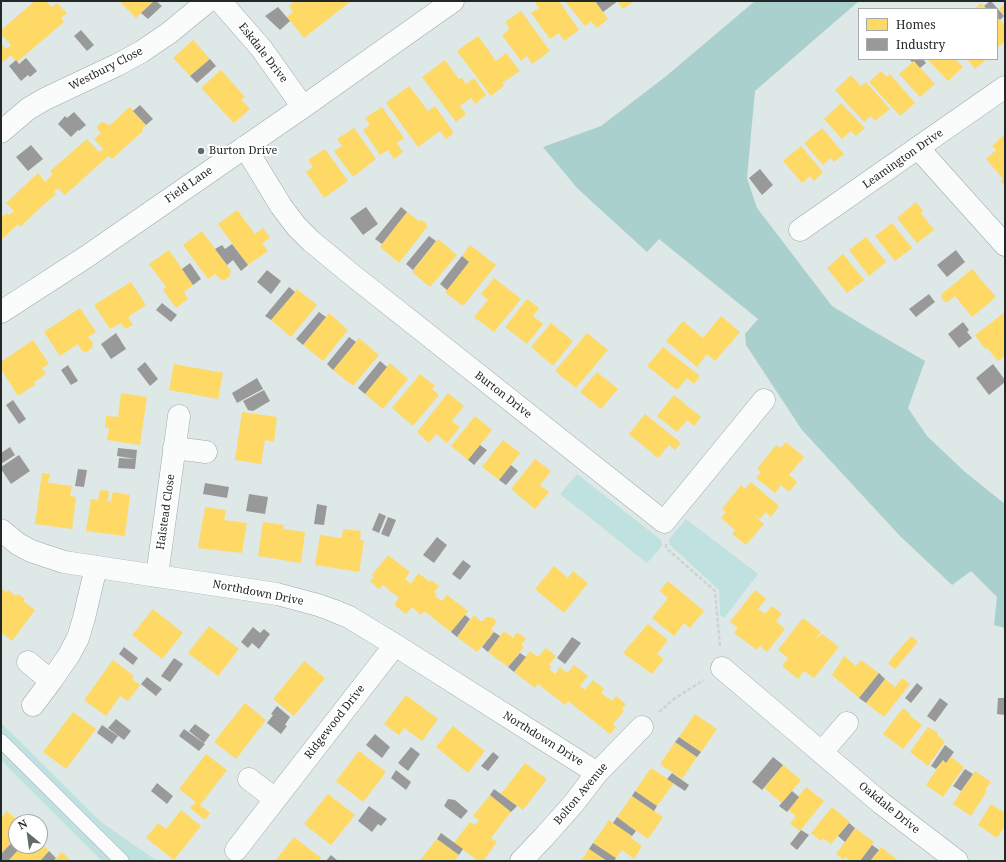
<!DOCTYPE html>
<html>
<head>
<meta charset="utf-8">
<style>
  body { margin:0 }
  #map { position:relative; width:1006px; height:862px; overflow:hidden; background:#dde8e7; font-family:"Noto Serif",serif }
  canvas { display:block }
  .frame { position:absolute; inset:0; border:2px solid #212827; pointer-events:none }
  .legend { position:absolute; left:858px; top:8px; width:140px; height:52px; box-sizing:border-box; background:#fff; border:1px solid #a6a9a9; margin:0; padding:5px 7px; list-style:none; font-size:12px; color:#212827 }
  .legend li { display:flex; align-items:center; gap:8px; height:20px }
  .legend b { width:20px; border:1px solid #a6a9a9 }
  .north { position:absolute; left:8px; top:814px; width:40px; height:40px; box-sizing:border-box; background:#fff; border:1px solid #a6a9a9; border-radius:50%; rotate:331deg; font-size:11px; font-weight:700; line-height:16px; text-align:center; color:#212827 }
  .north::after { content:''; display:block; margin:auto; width:14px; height:18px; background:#636b6a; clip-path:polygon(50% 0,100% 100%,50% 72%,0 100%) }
</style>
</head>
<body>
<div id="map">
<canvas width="1006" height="862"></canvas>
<div class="frame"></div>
<ul class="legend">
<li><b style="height:11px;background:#ffd966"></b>Homes</li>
<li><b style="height:11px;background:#999"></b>Industry</li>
</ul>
<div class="north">N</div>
</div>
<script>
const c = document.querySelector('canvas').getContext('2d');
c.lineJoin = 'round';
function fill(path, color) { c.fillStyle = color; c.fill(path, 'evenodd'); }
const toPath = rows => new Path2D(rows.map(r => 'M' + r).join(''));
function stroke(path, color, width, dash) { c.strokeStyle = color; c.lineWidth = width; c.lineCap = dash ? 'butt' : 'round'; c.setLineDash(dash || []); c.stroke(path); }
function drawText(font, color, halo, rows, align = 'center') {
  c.font = font + ' "Noto Serif",serif'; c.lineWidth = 4; c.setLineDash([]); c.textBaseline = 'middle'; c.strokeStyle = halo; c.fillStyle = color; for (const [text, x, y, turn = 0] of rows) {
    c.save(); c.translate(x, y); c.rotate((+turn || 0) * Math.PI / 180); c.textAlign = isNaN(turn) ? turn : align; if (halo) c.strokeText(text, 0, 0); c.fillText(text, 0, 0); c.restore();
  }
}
fill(toPath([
  [577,474,661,540,662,546,647,563,560,494],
  [686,519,758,574,724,618,720,615,719,590,670,545,669,539],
  [1,723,101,822,157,861,102,861,1,760]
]), '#bfe1df');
fill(toPath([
  [755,1,859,1,755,91,747,178,757,208,832,306,868,328,925,361,908,408,927,436,965,472,1005,504,1005,628,994,625,997,597,971,571,952,585,900,536,802,430,746,345,745,334,758,319,659,239,647,252,577,188,543,147,601,126,665,77]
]), '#aad0ce');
fill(toPath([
  [35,1,46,1,52,7,57,3,67,13,61,18,64,22,17,62,11,55,1,63,1,43,6,49,11,45,1,34,1,30],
  [119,1,154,1,136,18],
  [295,1,298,1,300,3,303,1,351,1,304,38,287,17,293,12,289,6],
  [534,1,559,1,579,30,564,41,559,33,550,39,531,13,539,8],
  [565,1,595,1,608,19,597,28,591,21,585,26],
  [617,1,634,1,623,9],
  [981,3,987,9,974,9],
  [1005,4,1005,16,999,9],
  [521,11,550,51,532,64,527,56,521,61,502,35,510,29,505,22],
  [997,17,1005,26,1005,41,997,48],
  [478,36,496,61,506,53,520,71,502,83,504,86,491,96,457,51],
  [193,40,210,59,190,76,173,58],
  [927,59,955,59,963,67,948,81],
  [967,59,987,59,975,69],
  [445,60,459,79,462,78,466,84,474,78,486,95,475,104,471,98,460,106,466,114,456,122,422,77],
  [914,61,935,84,920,97,899,74],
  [221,70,245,97,241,99,250,109,234,123,201,88],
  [881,71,887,77,890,74,915,103,900,116,869,82],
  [851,75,861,86,866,82,890,109,875,121,871,116,864,122,835,90],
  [409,86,428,111,435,106,454,133,446,139,440,131,418,147,386,103],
  [841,103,865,128,856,136,851,131,842,139,824,119],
  [130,107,146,125,142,129,143,131,112,159,109,156,105,159,65,195,58,188,54,192,56,194,40,208,20,227,18,224,1,240,1,213,4,216,7,213,9,215,14,211,6,203,38,173,45,182,53,174,50,171,87,139,99,152,103,149,94,139,101,133,98,130,97,126,102,122,106,123,109,126,110,125],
  [382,107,404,138,397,143,403,152,394,159,388,150,380,155,363,130,370,125,365,118],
  [354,128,376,159,353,177,334,151,342,146,337,139],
  [822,128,844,154,834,162,831,158,823,165,804,143],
  [1005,134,1005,186,1000,181,1003,179,986,159,996,150,992,146],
  [801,146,823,172,814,181,810,176,802,183,783,161],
  [325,149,348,181,324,198,306,172,313,167,308,160],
  [916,202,923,211,921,213,934,230,917,243,897,218],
  [237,210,255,234,263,228,270,238,262,243,268,251,248,265,218,224],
  [407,212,419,221,422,220,426,223,427,227,399,263,380,247],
  [892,223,912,248,895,261,875,236],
  [202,231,231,271,229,277,225,280,220,279,215,274,208,279,183,245],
  [866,237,886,262,869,276,849,250],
  [438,239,457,255,430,287,412,272],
  [470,245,496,265,463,306,445,292,469,262,462,256],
  [169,250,193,285,184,292,188,299,176,308,163,290,166,287,149,264],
  [843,254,864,280,847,293,827,268],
  [972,269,996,297,972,317,955,296,949,301,945,302,941,297,943,293],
  [494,278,521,299,494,332,474,317,488,300,481,294],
  [131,282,146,305,128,317,133,325,125,329,121,323,110,329,94,305],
  [297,289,317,305,291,337,271,320],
  [527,299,539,308,533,316,543,324,527,344,505,327],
  [80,308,96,332,88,337,93,343,92,348,87,352,82,351,78,344,60,356,44,332],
  [1005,312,1005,356,998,361,987,348,985,349,975,335],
  [329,313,348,330,323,361,303,345],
  [721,316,740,332,715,361,707,354,697,367,666,341,683,321,703,338],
  [551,323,573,341,553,366,531,347],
  [587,333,608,350,576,388,555,371],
  [359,338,379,355,353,386,333,370],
  [33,340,49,364,42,368,46,374,34,382,36,384,18,396,1,369,1,362],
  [663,347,700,376,694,384,687,378,677,390,647,366],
  [390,363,408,379,383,409,365,394],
  [174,364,223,373,218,399,169,390],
  [597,372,618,389,601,409,580,392],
  [420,374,435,386,432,389,439,395,413,426,392,408],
  [121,393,147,397,140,445,107,440,109,428,105,427,106,416,118,417],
  [448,393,464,406,452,421,460,427,447,443,436,434,429,443,417,432],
  [674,395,701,417,694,426,687,420,677,432,657,416],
  [242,412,277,417,274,442,265,440,261,464,235,460],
  [645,414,681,443,675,450,669,445,658,458,629,434],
  [475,416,492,430,468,460,451,446],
  [503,440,520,453,499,480,482,467],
  [786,442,804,457,789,475,797,482,789,492,781,485,775,493,756,478,761,472,757,469,776,445,781,448],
  [535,459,551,471,540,485,549,492,535,509,511,489],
  [42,473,50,474,48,483,72,486,70,496,76,497,72,529,35,524],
  [751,482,779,506,771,517,766,512,760,519,756,515,755,516,764,524,746,545,732,534,735,530,721,518,726,512,722,509,741,485,745,489],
  [100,490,109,491,108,501,111,501,113,492,130,495,125,536,86,531,91,499,98,500],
  [205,507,226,510,224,520,247,523,242,553,198,548,203,517,204,517],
  [263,522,284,525,283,529,305,532,301,563,258,556],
  [343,529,361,531,360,540,364,541,359,572,315,565,320,535,342,538],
  [388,555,410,572,405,579,411,584,418,573,430,582,431,580,439,586,434,592,437,594,435,596,442,601,447,595,468,611,451,632,424,611,421,615,412,607,406,614,394,605,399,598,383,585,379,589,370,581,374,577,372,575],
  [554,566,568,578,573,571,588,583,564,613,535,589],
  [668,581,704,611,690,628,684,623,674,636,652,618,668,598,660,591],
  [1,588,6,592,8,590,16,596,18,594,25,599,23,601,35,610,12,641,1,632],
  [755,590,766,599,758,609,765,614,772,606,782,614,776,621,785,629,767,652,760,646,757,650,734,633,738,628,730,622],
  [153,609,183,633,162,659,132,635],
  [474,615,482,622,486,617,489,617,493,618,496,621,495,624,491,629,494,632,477,652,457,637],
  [803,618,821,632,816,638,817,638,822,634,839,647,814,678,804,671,798,679,782,666,788,658,778,650],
  [648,624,668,640,657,654,664,659,652,674,638,664,623,653],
  [209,626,239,649,218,676,188,653],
  [504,631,513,638,517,632,526,639,521,645,524,647,508,667,488,652],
  [911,636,918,642,895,669,888,663],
  [546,648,556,656,549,665,551,667,549,669,555,674,560,667,567,673,574,665,588,676,580,686,585,690,593,680,604,689,601,693,612,701,616,696,626,704,622,709,624,711,613,724,616,727,610,734,568,701,565,705,538,684,535,688,514,672,530,651,538,657],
  [844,656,856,666,861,660,879,673,859,698,832,675],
  [113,660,134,676,132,679,140,685,128,701,120,696,106,716,84,700],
  [304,661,325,678,294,716,273,699],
  [902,678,910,684,884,717,866,703,885,679,895,687],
  [406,695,438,719,422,741,404,728,399,735,384,724],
  [245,703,266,720,236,759,214,742],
  [903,708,910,714,909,715,922,725,903,749,883,734],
  [73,712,96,729,66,769,43,752],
  [695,714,717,729,701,752,679,737],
  [453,726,485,751,468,773,436,747],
  [928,727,938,733,937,735,945,742,928,766,910,752],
  [675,742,697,757,682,779,660,764],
  [359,751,386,772,363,802,336,781],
  [206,754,227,770,200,805,210,813,205,820,190,808,196,802,179,789],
  [951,757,964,767,943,797,926,785,943,760,946,763],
  [525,763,547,779,523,810,501,794],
  [783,765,801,780,782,803,764,788],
  [651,768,674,783,657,806,635,791],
  [975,771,991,782,985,790,987,791,971,816,953,804],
  [806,787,824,801,800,831,790,824,796,816,788,810],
  [328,794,355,815,331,845,304,824],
  [490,795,511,812,491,838,497,842,483,861,478,861,454,843,470,822,475,825,479,820,473,816],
  [632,796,663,817,648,839,617,817],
  [991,804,1005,813,1005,826,997,838,978,825],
  [832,807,850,822,831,844,823,838,821,841,811,833],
  [181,810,201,826,174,860,146,838,158,823,166,829],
  [7,811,19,822,16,822,16,838,1,854,1,818],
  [609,820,632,836,631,838,642,846,634,859,622,850,616,858,593,843],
  [855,828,874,842,860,861,850,861,845,857,844,860,836,854],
  [294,837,321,858,319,861,275,861],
  [437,839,459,855,454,861,422,861,420,860],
  [40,842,49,851,40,861,8,861,22,846,40,846],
  [881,847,899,861,870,861],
  [589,849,607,861,581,861],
  [62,852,70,860,69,861,53,861]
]), '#ffd966');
fill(toPath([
  [154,1,156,1,162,6,148,19,141,13],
  [595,1,618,1,603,12],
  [990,1,991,1,1004,16,1000,20,997,17,997,9,987,9,984,6],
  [278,7,290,21,280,30,265,16],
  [81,30,94,45,87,51,74,36],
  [26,58,37,71,30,77,28,75,21,81,9,66,16,60,19,64],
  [210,59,216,66,197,83,190,76],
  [909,59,923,59,926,63,920,68,914,61,912,62],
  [140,105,153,119,146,125,133,111],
  [74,112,86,125,79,131,78,130,71,137,58,124,65,116,67,118],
  [31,145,43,159,28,171,16,157],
  [760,169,773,185,762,195,749,178],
  [366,207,378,224,363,235,350,218],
  [401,207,407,212,382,244,375,239],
  [429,236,436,241,413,270,406,264],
  [232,244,248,265,241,271,233,260,227,265,215,249,222,245,225,249],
  [956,250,965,262,947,277,937,265],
  [462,256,469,262,447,290,440,284],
  [190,263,201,279,193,285,182,269],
  [267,270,281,281,271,294,257,282],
  [289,287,295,292,271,320,265,316],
  [929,294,935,302,916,317,909,309],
  [162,303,177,315,171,322,156,310],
  [319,312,326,317,303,345,296,339],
  [963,322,969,330,967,332,972,338,959,348,948,334],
  [116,333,126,349,111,359,101,344],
  [349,337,356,342,333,370,327,364],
  [380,361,387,367,365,394,358,388],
  [145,362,158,379,150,386,137,369],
  [993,364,1005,380,1005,382,989,395,976,378],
  [68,365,78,381,71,385,61,370],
  [257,378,263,389,237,403,232,393],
  [264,390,270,401,253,411,248,410,243,401],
  [13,400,26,419,19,424,6,405],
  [480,445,487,450,474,465,468,460],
  [10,447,15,455,1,464,1,453],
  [118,448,137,450,136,459,117,456],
  [19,455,30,471,11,484,1,469,1,467],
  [119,458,136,459,135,469,118,468],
  [511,465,518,471,506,485,499,480],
  [78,469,87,470,84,487,75,486],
  [205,483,229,487,227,498,203,494],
  [249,494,268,497,265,514,246,511],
  [317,504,327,506,324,525,314,524],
  [379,513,386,516,379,533,372,530],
  [388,517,396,520,389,537,381,534],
  [437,537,447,545,434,563,423,555],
  [463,560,471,566,460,580,452,574],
  [465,615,470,619,457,637,451,632],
  [253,627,260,633,264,629,270,634,259,649,252,643,248,648,241,642],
  [494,632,500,636,488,652,482,647],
  [572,637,581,643,565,664,557,658],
  [124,647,138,658,133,665,119,654],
  [520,653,526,657,514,672,508,667],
  [174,658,183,664,170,682,161,676],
  [879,673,885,679,866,703,859,698],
  [147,677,162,689,156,696,141,684],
  [917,683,923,688,911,703,905,698],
  [940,698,948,704,935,722,927,716],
  [998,698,1005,698,1005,715,997,714],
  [277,706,290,717,285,725,287,726,281,734,267,723,273,715,271,714],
  [116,719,131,731,124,740,108,728],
  [195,724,210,735,204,743,189,731],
  [102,725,118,736,112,744,97,733],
  [184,729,205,744,199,751,179,736],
  [375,734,390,747,382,758,366,745],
  [679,737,701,752,697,757,675,742],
  [945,745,954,752,946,763,943,760,936,769,931,766],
  [411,747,420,754,408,771,398,763],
  [493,752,499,757,488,771,481,766],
  [773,757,783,765,762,790,752,782],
  [965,769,973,774,961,791,953,786],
  [396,770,411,782,406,790,391,778],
  [672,773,689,785,685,791,667,779],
  [157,783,173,796,167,804,151,791],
  [494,789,517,806,511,812,490,795],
  [635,791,657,806,654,811,632,796],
  [792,791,799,797,787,812,779,806],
  [448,799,455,800,468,811,461,819,444,806],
  [369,806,387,819,381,826,378,824,372,832,358,821],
  [617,817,636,831,632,836,613,823],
  [849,823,855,828,845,842,838,836],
  [801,830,809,835,797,850,790,844],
  [441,833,463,849,459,855,437,839],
  [16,838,16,846,22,846,8,861,3,861,1,859,1,854],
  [593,843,616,858,614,861,607,861,589,849],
  [872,845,879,850,870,861,860,861],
  [49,851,56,858,53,861,40,861],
  [331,855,338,861,326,861]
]), '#999');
const lane = toPath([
  [1,741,122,861]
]);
const street = toPath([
  [1,132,28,109,45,99,117,65,141,52,169,33,208,1],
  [245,147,281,206,296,226,311,241,351,274,664,522,764,400],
  [918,148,1005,245],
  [800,230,1005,87],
  [174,448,206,452],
  [1,530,18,544,31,551,64,562,277,594,318,605,332,610,349,617,395,645,597,773],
  [157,576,179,416],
  [28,662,51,681],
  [722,668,881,803,957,861],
  [33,705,51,681,69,655,78,638,84,618,96,567],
  [822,752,847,723],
  [249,779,275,799],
  [236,850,395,645],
  [521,861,543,838,574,803,597,773,642,727]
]);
const secondary = toPath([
  [220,1,261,48,303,107],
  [1,312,86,257,303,107,453,1]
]);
stroke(lane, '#a0a8a8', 15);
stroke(street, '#a0a8a8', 23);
stroke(secondary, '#a0a8a8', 23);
stroke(toPath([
  [666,544,666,548,715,591,720,647],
  [659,712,674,699,704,680]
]), '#cfd3d3', 2.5, [4, 2]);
stroke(lane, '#fafcfb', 14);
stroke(street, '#fafcfb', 22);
stroke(secondary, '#fafcfb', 22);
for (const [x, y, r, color] of [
  [201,151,4,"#636b6a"]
]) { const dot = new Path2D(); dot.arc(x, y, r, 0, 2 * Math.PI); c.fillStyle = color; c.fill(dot); stroke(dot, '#fff', 1.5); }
drawText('11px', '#212827', '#fff', [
  ["Eskdale Drive",263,53,52],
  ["Westbury Close",106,69,-27],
  ["Leamington Drive",903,159,-35],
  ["Field Lane",189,185,-35],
  ["Burton Drive",503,395,38],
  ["Halstead Close",166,512,-82],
  ["Northdown Drive",258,593,11],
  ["Ridgewood Drive",335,722,-52],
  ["Northdown Drive",543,739,32],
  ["Bolton Avenue",581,794,-50],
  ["Oakdale Drive",889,808,39]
]);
drawText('11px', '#212827', '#fff', [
  ["Burton Drive",209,151]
], 'left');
</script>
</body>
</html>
